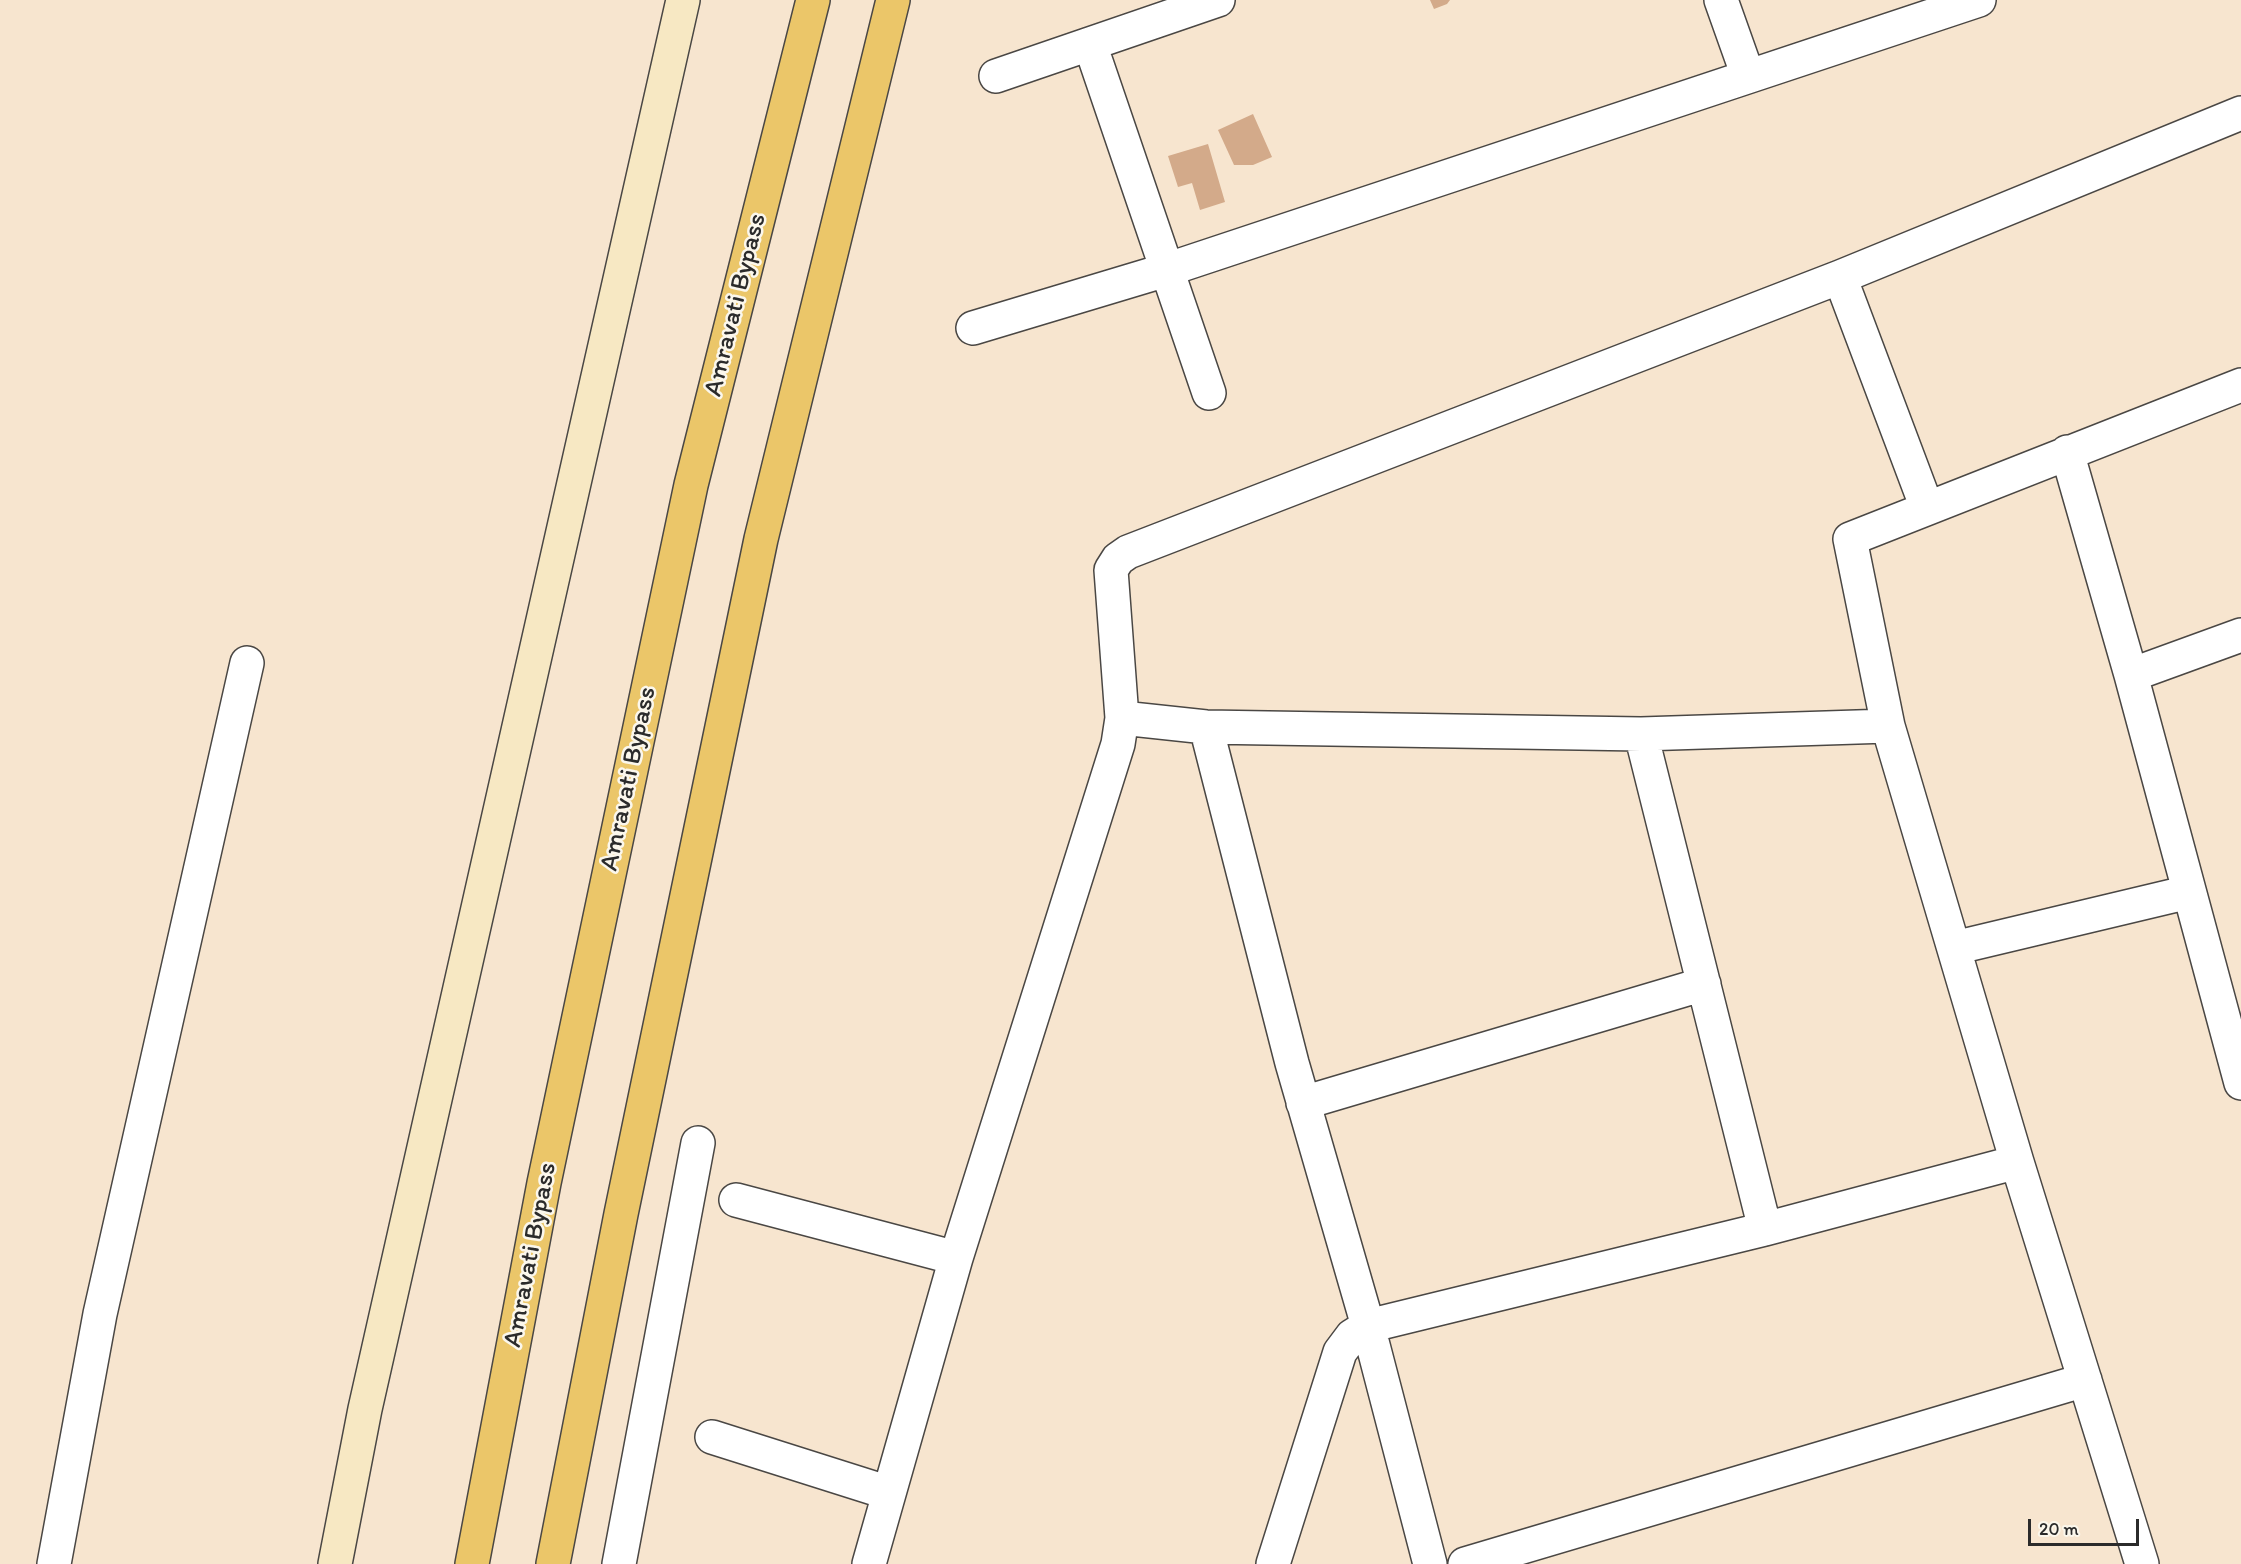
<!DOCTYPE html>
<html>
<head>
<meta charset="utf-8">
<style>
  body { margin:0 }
  #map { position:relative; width:2241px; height:1564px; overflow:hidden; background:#f7e5cf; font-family:Itim,sans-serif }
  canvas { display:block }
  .scale { position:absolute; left:2028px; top:1519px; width:111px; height:27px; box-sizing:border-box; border:3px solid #2b2b2b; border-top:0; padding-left:8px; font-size:18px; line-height:21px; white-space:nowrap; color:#2b2b2b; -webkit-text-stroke:4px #fbf7ec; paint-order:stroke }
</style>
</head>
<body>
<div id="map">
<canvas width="2241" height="1564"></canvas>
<div class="scale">20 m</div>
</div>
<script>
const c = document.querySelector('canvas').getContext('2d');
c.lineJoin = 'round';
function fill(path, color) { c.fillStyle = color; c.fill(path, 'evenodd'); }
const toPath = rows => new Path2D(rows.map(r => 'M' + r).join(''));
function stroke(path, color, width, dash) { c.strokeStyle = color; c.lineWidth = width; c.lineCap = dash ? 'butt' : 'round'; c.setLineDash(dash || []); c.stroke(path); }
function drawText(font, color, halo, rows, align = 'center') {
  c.font = font + ' Itim,sans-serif'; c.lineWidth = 5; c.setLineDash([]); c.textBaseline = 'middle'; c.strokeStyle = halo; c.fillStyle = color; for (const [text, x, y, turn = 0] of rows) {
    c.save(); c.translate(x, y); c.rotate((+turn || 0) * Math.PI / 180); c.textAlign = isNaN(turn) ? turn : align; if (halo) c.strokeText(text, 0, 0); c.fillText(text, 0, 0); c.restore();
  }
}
fill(toPath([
  [1430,0,1450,0,1447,4,1434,9],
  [1253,114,1272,157,1253,165,1234,165,1218,130],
  [1208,144,1225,202,1200,210,1192,183,1178,187,1168,156]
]), '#d3aa8a');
const street = toPath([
  [1721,0,1748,76],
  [1090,44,1209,393],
  [996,76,1218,0],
  [1840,277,1927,508],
  [973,328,1166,270,1979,0],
  [2067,452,2131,675,2241,1083],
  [2131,675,2241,635],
  [1122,718,1111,570,1118,559,1128,552,1840,277,2241,113],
  [1206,727,1292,1063,1368,1326,1430,1564],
  [1641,734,1765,1229],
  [1954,948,2189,892],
  [1303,1103,1704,984],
  [736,1200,956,1258],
  [712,1437,889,1493],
  [54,1564,100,1314,247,663],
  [619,1564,698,1143],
  [869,1564,956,1258,1118,744,1122,718,1206,727,1641,734,1888,726],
  [1273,1564,1340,1352,1352,1336,1368,1326,1765,1229,2017,1162],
  [1465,1564,2085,1380],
  [2142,1564,2017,1162,1888,726,1850,539,2241,385]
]);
const secondary = toPath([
  [335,1564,365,1409,683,0]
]);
const highway = toPath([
  [472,1564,544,1183,691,485,813,0],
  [553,1564,621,1214,761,539,893,0]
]);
stroke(street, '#4a4744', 36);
stroke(secondary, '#4a4744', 36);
stroke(highway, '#4a4744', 36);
stroke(street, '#fff', 33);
stroke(secondary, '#f7e8c3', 33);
stroke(highway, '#ebc669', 33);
drawText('26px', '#2b2b2b', '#fbf7ec', [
  ["Amravati Bypass",736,305,-76],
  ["Amravati Bypass",629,779,-78],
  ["Amravati Bypass",531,1255,-79]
]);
</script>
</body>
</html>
